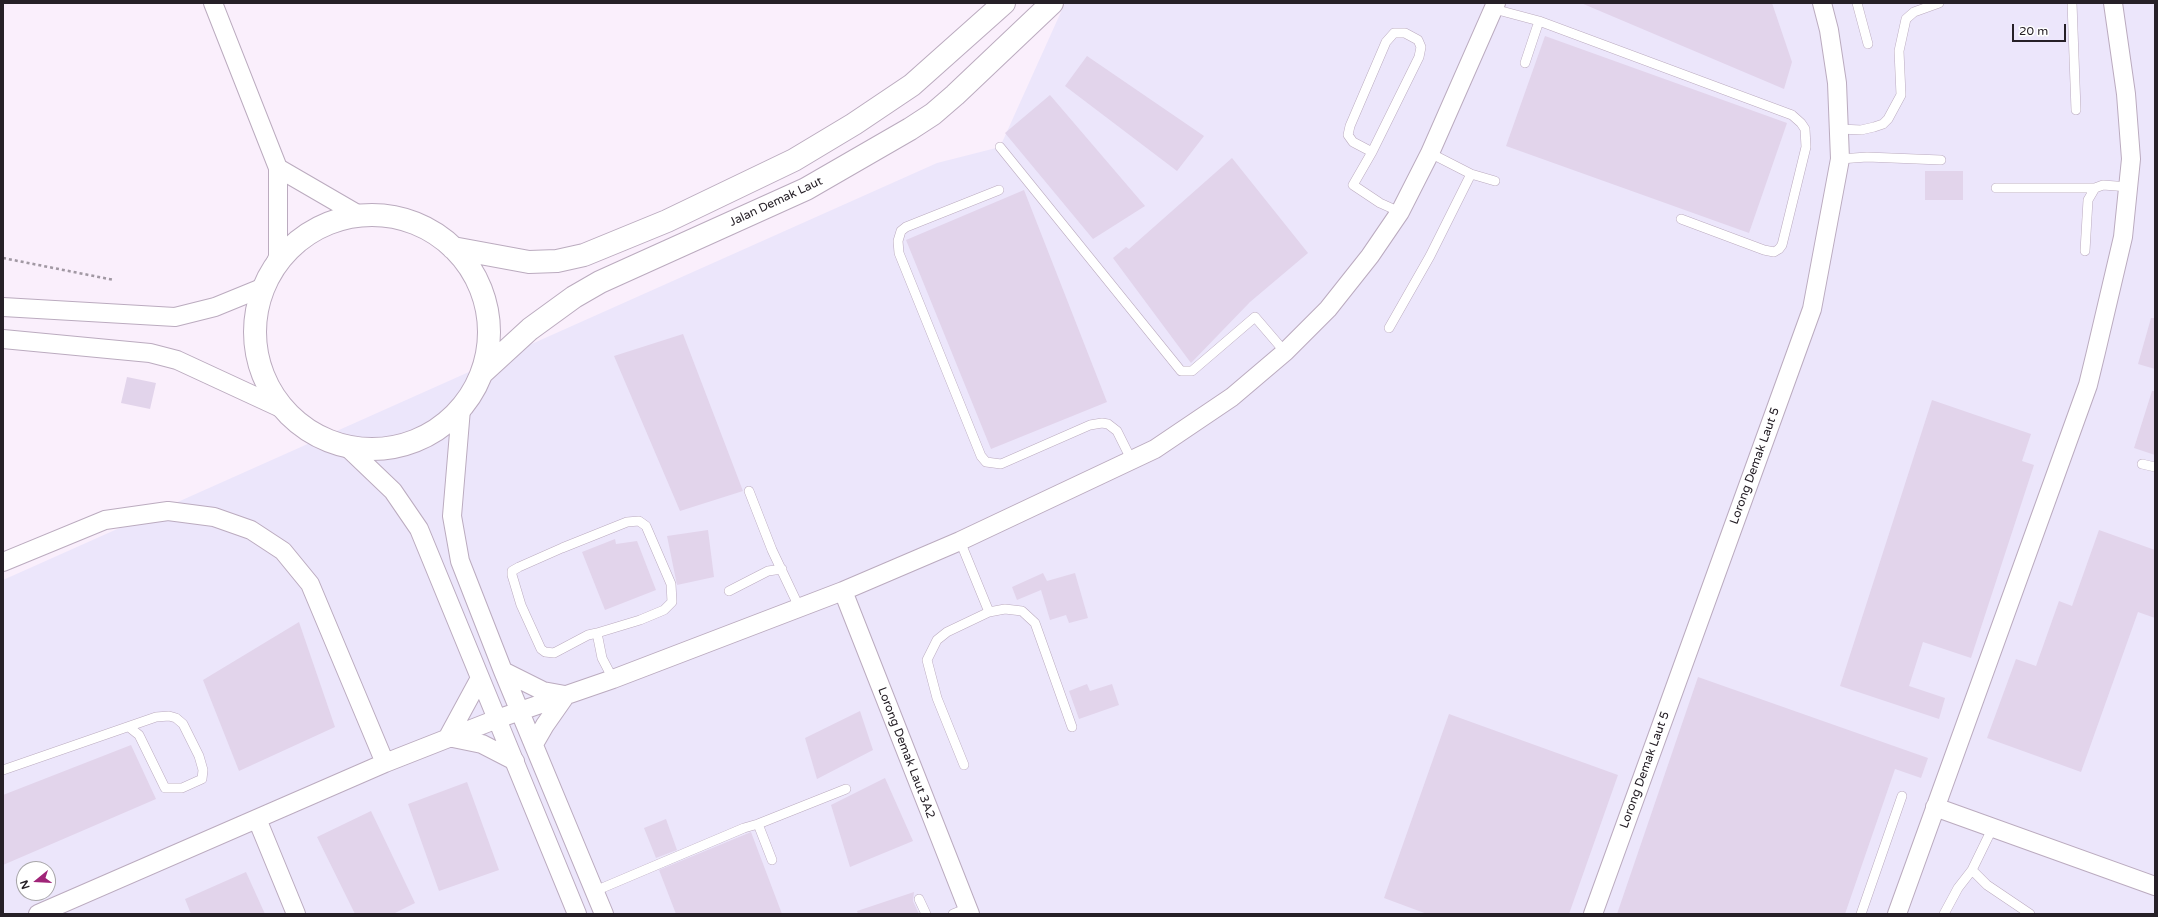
<!DOCTYPE html>
<html>
<head>
<meta charset="utf-8">
<style>
  body { margin:0 }
  #map { position:relative; width:2158px; height:917px; overflow:hidden; background:#faeffc; font-family:"Varela Round",sans-serif }
  canvas { display:block }
  .frame { position:absolute; inset:0; border:4px solid #262027; pointer-events:none }
  .north { position:absolute; left:16px; top:861px; width:40px; height:40px; box-sizing:border-box; background:#fff; border:1px solid #a8a6a9; border-radius:50%; rotate:252deg; font-size:11px; font-weight:700; line-height:16px; text-align:center; color:#262027 }
  .north::after { content:''; display:block; margin:auto; width:14px; height:18px; background:#a02478; clip-path:polygon(50% 0,100% 100%,50% 72%,0 100%) }
  .scale { position:absolute; left:2012px; top:24px; width:54px; height:18px; box-sizing:border-box; border:2px solid #262027; border-top:0; padding-left:5px; font-size:12px; line-height:14px; white-space:nowrap; color:#262027; -webkit-text-stroke:3px #fff; paint-order:stroke }
</style>
</head>
<body>
<div id="map">
<canvas width="2158" height="917"></canvas>
<div class="frame"></div>
<div class="north">N</div>
<div class="scale">20 m</div>
</div>
<script>
const c = document.querySelector('canvas').getContext('2d');
c.lineJoin = 'round';
function fill(path, color) { c.fillStyle = color; c.fill(path, 'evenodd'); }
const toPath = rows => new Path2D(rows.map(r => 'M' + r).join(''));
function stroke(path, color, width, dash) { c.strokeStyle = color; c.lineWidth = width; c.lineCap = dash ? 'butt' : 'round'; c.setLineDash(dash || []); c.stroke(path); }
function drawText(font, color, halo, rows, align = 'center') {
  c.font = font + ' "Varela Round",sans-serif'; c.lineWidth = 3; c.setLineDash([]); c.textBaseline = 'middle'; c.strokeStyle = halo; c.fillStyle = color; for (const [text, x, y, turn = 0] of rows) {
    c.save(); c.translate(x, y); c.rotate((+turn || 0) * Math.PI / 180); c.textAlign = isNaN(turn) ? turn : align; if (halo) c.strokeText(text, 0, 0); c.fillText(text, 0, 0); c.restore();
  }
}
fill(toPath([
  [1065,3,2155,3,2155,914,3,914,3,580,937,163,1000,147],
  [24,869,48,869,48,893,24,893]
]), '#ece6fb');
fill(toPath([
  [1581,3,1772,3,1792,62,1784,89],
  [1545,36,1787,123,1749,233,1506,146],
  [1087,56,1204,136,1177,171,1065,86],
  [1050,95,1145,206,1093,239,1005,133],
  [1232,158,1308,253,1250,302,1191,363,1113,258,1126,247,1129,249],
  [1925,171,1963,171,1963,200,1925,200],
  [1024,190,1107,402,991,449,906,240],
  [2151,318,2155,318,2155,369,2138,364],
  [683,334,743,491,680,511,614,356],
  [127,377,156,383,150,409,121,403],
  [2152,391,2155,391,2155,455,2134,448],
  [1932,400,2031,434,2022,461,2034,465,1971,658,1923,642,1909,686,1945,698,1939,719,1840,686],
  [708,530,714,577,677,585,667,536],
  [2099,530,2155,550,2155,618,2138,612,2081,772,1987,738,2016,659,2036,666,2059,601,2072,606],
  [615,539,616,544,637,541,656,590,605,610,582,552],
  [1043,573,1047,581,1075,573,1088,618,1069,623,1066,615,1050,620,1041,590,1017,600,1012,587],
  [299,622,335,727,239,771,203,680],
  [1698,677,1928,758,1921,778,1895,769,1845,914,1617,914],
  [1087,684,1090,691,1112,684,1119,705,1079,719,1069,691],
  [860,711,873,750,817,779,805,738],
  [1449,714,1618,775,1569,914,1427,914,1384,898],
  [131,745,156,799,3,865,3,795],
  [885,778,913,841,850,867,831,805],
  [467,782,499,870,439,891,408,804],
  [371,811,415,903,393,914,355,914,317,837],
  [666,819,677,850,656,858,644,828],
  [751,832,782,914,676,914,659,870],
  [246,872,265,914,191,914,185,899],
  [914,892,913,901,919,914,858,914,857,911]
]), '#e2d4eb');
const lane = toPath([
  [1857,3,1868,44],
  [2072,3,2076,110],
  [1494,9,1539,21,1792,115,1801,123,1805,129,1806,147,1782,245,1779,249,1774,252,1764,250,1681,219],
  [1394,33,1405,33,1418,40,1421,47,1419,57,1372,152,1353,142,1348,135,1350,126,1386,42,1394,33],
  [1525,63,1539,21],
  [1840,129,1861,130,1874,127,1883,124,1888,119,1901,95,1899,51,1906,19,1914,12,1939,3],
  [1000,147,1181,371,1192,371,1255,317,1285,352],
  [1372,152,1353,185,1380,203,1400,212],
  [1840,159,1867,157,1941,160],
  [1471,174,1495,181],
  [1996,188,2095,188,2103,185,2129,187],
  [999,190,906,227,901,231,898,241,899,253,981,456,986,462,1001,464,1090,425,1102,423,1108,424,1117,431,1132,461],
  [2085,251,2088,200,2095,188],
  [1389,328,1430,256,1471,174,1430,153],
  [2142,464,2155,467],
  [749,491,772,550,800,609],
  [960,541,989,612,1005,609,1022,611,1035,623,1072,727],
  [729,591,768,571,782,569],
  [597,633,640,620,664,610,672,602,671,584,646,526,639,521,627,522,562,548,519,567,512,571,512,575,521,605,541,649,545,652,554,653,588,635,597,633,602,658,613,679],
  [964,765,937,698,927,660,937,640,947,632,989,612],
  [3,770,156,717,169,716,176,718,183,724,199,756,203,770,202,779,182,788,165,788,139,735,129,727],
  [758,824,846,789],
  [1992,829,1972,870,1987,885,2030,914],
  [595,891,744,828,758,824,772,860],
  [919,899,926,914],
  [953,914,968,908],
  [1861,914,1902,796],
  [1944,914,1958,888,1972,870]
]);
const street = toPath([
  [213,3,278,168,278,257,270,275],
  [278,168,359,215],
  [3,307,175,317,215,307,264,287],
  [3,339,150,353,177,360,285,410],
  [461,409,452,516,460,561,503,671,604,914],
  [347,447,393,491,419,529,577,914],
  [3,562,105,520,168,511,214,517,251,530,283,551,310,584,385,763],
  [843,591,970,914],
  [503,671,543,691,565,695],
  [448,737,482,744,515,761],
  [448,737,480,678],
  [534,744,545,725,566,695],
  [1935,807,2155,886],
  [257,819,296,914],
  [38,914,385,763,497,719,613,679,843,591,960,541,1155,449,1232,397,1285,352,1328,309,1370,256,1400,212,1430,153,1496,3],
  [1593,914,1812,309,1840,159,1837,83,1829,30,1822,3],
  [1897,914,2088,385,2096,352,2123,237,2131,159,2126,94,2113,3]
]);
const secondary = toPath([
  '255 332a117 117 0 1 1 234 0a117 117 0 1 1-234 0Z',
  [453,248,529,262,557,261,584,255,667,221,794,160,854,124,912,85,1004,3],
  [482,373,530,329,574,297,600,282,806,189,910,129,933,114,955,95,1052,3]
]);
stroke(lane, '#bbabbf', 10);
stroke(street, '#bbabbf', 20);
stroke(secondary, '#bbabbf', 24);
stroke(toPath([
  [3,258,114,280]
]), '#a198a3', 2.5, [3, 3]);
stroke(lane, '#fff', 9);
stroke(street, '#fff', 18);
stroke(secondary, '#fff', 22);
drawText('12px', '#262027', '#fff', [
  ["Jalan Demak Laut",776,202,-25],
  ["Lorong Demak Laut 5",1755,466,-70],
  ["Lorong Demak Laut 3A2",906,753,69],
  ["Lorong Demak Laut 5",1645,770,-70]
]);
</script>
</body>
</html>
